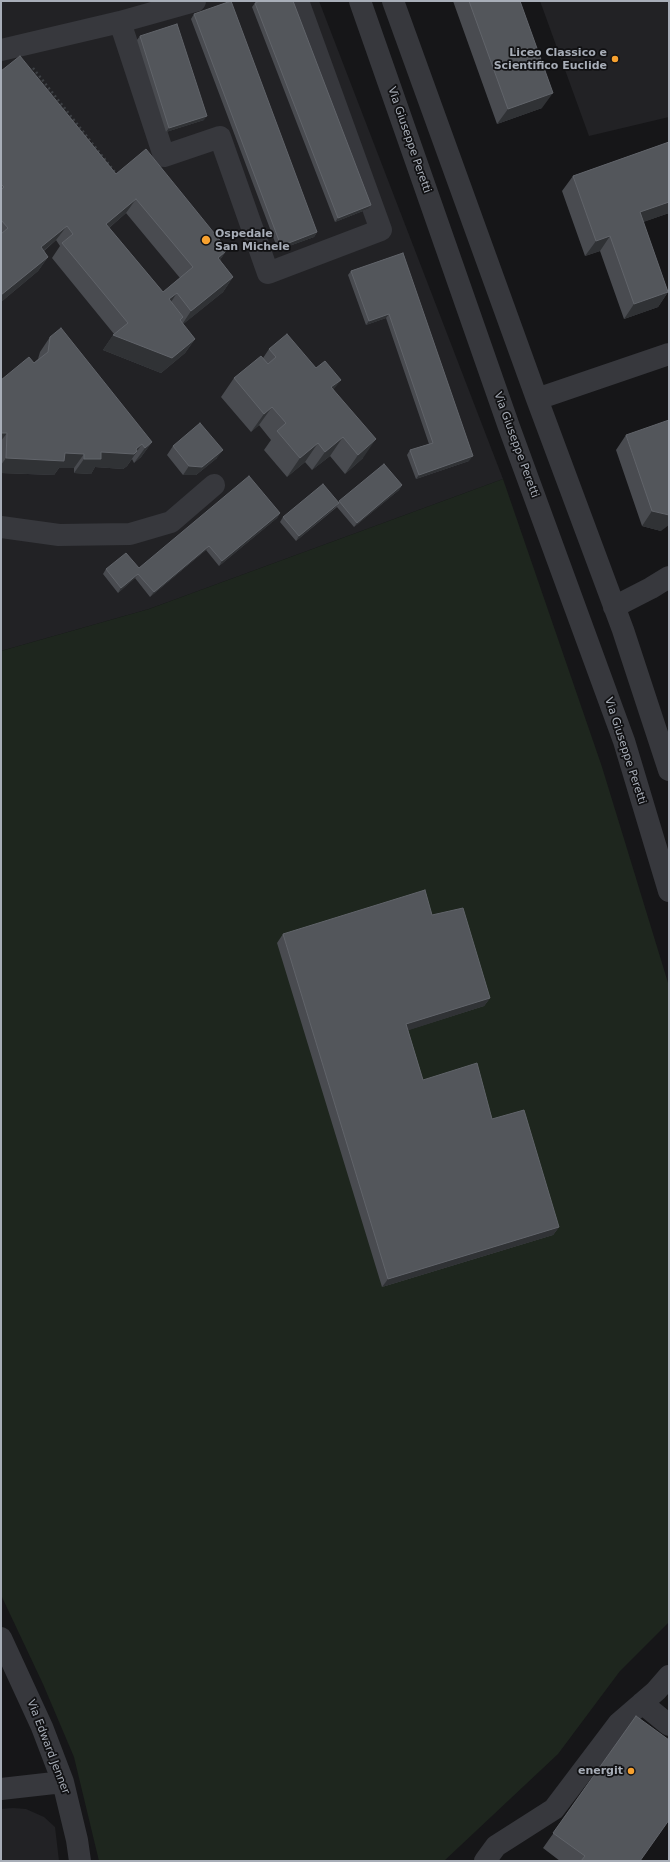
<!DOCTYPE html>
<html>
<head>
<meta charset="utf-8">
<style>
  body { margin:0 }
  #map { position:relative; width:670px; height:1862px; overflow:hidden; background:#161618; font-family:"DejaVu Sans",sans-serif }
  canvas { display:block }
  .frame { position:absolute; inset:0; border:2px solid #a8aeb8; pointer-events:none }
</style>
</head>
<body>
<div id="map">
<canvas width="670" height="1862"></canvas>
<div class="frame"></div>
</div>
<script>
const c = document.querySelector('canvas').getContext('2d');
c.lineJoin = 'round';
function fill(path, color) { c.fillStyle = color; c.fill(path, 'evenodd'); }
const toPath = rows => new Path2D(rows.map(r => 'M' + r).join(''));
function stroke(path, color, width, dash) { c.strokeStyle = color; c.lineWidth = width; c.lineCap = dash ? 'butt' : 'round'; c.setLineDash(dash || []); c.stroke(path); }
function drawText(font, color, halo, rows, align = 'center') {
  c.font = font + ' "DejaVu Sans",sans-serif'; c.lineWidth = 3.5; c.setLineDash([]); c.textBaseline = 'middle'; c.strokeStyle = halo; c.fillStyle = color; for (const [text, x, y, turn = 0] of rows) {
    c.save(); c.translate(x, y); c.rotate((+turn || 0) * Math.PI / 180); c.textAlign = isNaN(turn) ? turn : align; if (halo) c.strokeText(text, 0, 0); c.fillText(text, 0, 0); c.restore();
  }
}
fill(toPath([
  [1,1,319,1,503,479,149,609,1,651],
  [540,1,669,1,669,117,589,136],
  [13,1808,26,1809,44,1817,55,1827,59,1861,1,1861,1,1809]
]), '#222225');
fill(toPath([
  [503,479,602,767,669,986,669,1622,620,1671,558,1754,444,1861,99,1861,74,1757,43,1684,1,1595,1,651,149,609]
]), '#1e261e');
stroke(toPath([
  [33,68,118,176]
]), '#3d4044', 2.5, [2, 3]);
stroke(toPath([
  [360,1,509,427,624,741,669,891],
  [393,1,537,399,623,630,669,770],
  [120,22,164,156,220,137,268,273,381,230,298,1],
  [1,50,120,22,195,1],
  [537,399,669,354],
  [1,527,59,535,130,534,171,522,214,485],
  [614,607,651,588,669,577],
  [1,1638,42,1727,63,1782,77,1840,80,1861],
  [642,1703,669,1725],
  [1,1789,63,1782],
  [485,1861,496,1846,554,1809,619,1723,656,1691,669,1676]
]), '#37383d', 22);
fill(toPath([
  [453,1,520,1,542,108,497,124],
  [255,3,368,209,335,222,252,7],
  [194,14,317,232,314,237,278,250,191,19],
  [140,36,204,120,166,132,137,40],
  [1,71,116,174,223,244,222,246,226,251,220,260,233,277,223,292,183,324,195,339,185,353,161,373,103,350,114,334,52,258,60,246,56,240,44,251,48,257,38,271,1,302],
  [126,213,180,278,163,292,109,228],
  [669,142,669,213,643,222,668,292,658,307,624,319,600,251,585,256,562,191,573,176],
  [403,253,469,461,416,479,407,455,410,450,429,444,386,318,366,325,348,275,351,271],
  [50,337,152,442,141,457,134,463,132,459,127,466,123,469,95,467,91,474,74,473,74,468,59,468,54,475,1,473,1,380,34,363,38,359,40,352],
  [269,349,334,390,363,458,345,474,330,456,312,470,305,462,287,477,264,450,271,440,259,425,251,432,221,397,234,378,263,358],
  [626,435,661,531,642,526,616,450],
  [173,446,217,458,196,475,183,475,167,455],
  [402,485,399,490,354,527,337,507,296,541,280,522,283,517,338,502],
  [280,513,277,518,219,566,206,550,150,597,135,578,118,593,103,574,106,569,139,568],
  [432,915,490,998,484,1006,408,1030,423,1080,492,1119,559,1227,553,1235,382,1287,277,943,283,934],
  [636,1716,640,1861,560,1861,543,1848]
]), '#494b50');
fill(toPath([
  [553,93,542,108,497,124,508,109],
  [207,116,204,120,166,132,169,128],
  [136,199,126,213,96,239,106,224],
  [669,202,669,213,629,227,640,212],
  [371,205,368,209,335,222,338,218],
  [67,226,56,240,30,262,41,247],
  [317,232,314,237,278,250,281,246],
  [610,236,600,251,585,256,596,241],
  [226,251,216,266,218,258],
  [48,257,38,271,1,302,1,295],
  [233,277,223,292,181,326,191,311],
  [668,292,658,307,624,319,634,304],
  [177,293,167,308,169,299],
  [389,314,386,318,366,325,369,321],
  [113,335,195,339,185,353,161,373,103,350],
  [341,380,327,398,331,387],
  [272,407,259,425,251,432,264,414],
  [1,433,7,433,1,441],
  [343,437,330,456,312,470,325,452],
  [376,439,363,458,345,474,358,455],
  [152,442,141,457,134,463,145,448],
  [318,443,305,462,287,477,300,458],
  [142,444,127,466,123,469,95,467,91,474,74,473,84,459,101,452,136,449],
  [223,450,217,458,196,475,183,475,189,466],
  [65,453,84,454,74,468,59,468,54,475,1,473,1,465,6,458],
  [473,456,469,461,416,479,419,475],
  [402,485,399,490,354,527,357,523],
  [339,503,336,507,296,541,299,536],
  [652,511,669,515,669,525,661,531,642,526],
  [280,513,277,518,219,566,222,561],
  [209,546,206,550,150,597,154,592],
  [138,574,135,578,118,593,121,588],
  [490,998,484,1006,400,1033,406,1024],
  [559,1227,553,1235,382,1287,388,1279]
]), '#303235');
const building = toPath([
  [231,1,317,232,281,246,194,14,231,1],
  [260,1,293,1,371,205,338,218,255,3,260,1],
  [469,1,520,1,553,93,508,109,469,1],
  [177,24,207,116,169,128,140,36,177,24],
  [20,56,116,174,146,149,223,244,221,245,226,251,218,258,233,277,191,311,177,293,169,299,183,317,180,320,195,339,172,358,113,335,128,323,62,243,73,234,67,226,41,247,48,257,1,295,1,234,8,228,1,220,1,190,4,187,1,184,1,71,20,56],
  [136,199,193,267,163,292,106,224,136,199],
  [669,142,669,202,640,212,668,292,634,304,610,236,596,241,573,176,669,142],
  [403,253,473,456,419,475,410,450,433,443,389,314,369,321,351,271,403,253],
  [61,328,152,442,145,448,142,444,136,449,137,451,134,454,101,452,101,459,84,459,84,454,65,453,64,461,6,458,7,433,1,433,1,380,29,357,34,363,48,352,50,337,61,328],
  [287,334,316,368,325,361,341,380,331,387,376,439,358,455,343,437,325,452,318,443,300,458,277,431,286,423,272,407,264,414,234,378,261,356,268,364,276,357,269,349,287,334],
  [669,420,669,515,652,511,626,435,669,420],
  [200,423,223,450,202,467,189,466,173,446,200,423],
  [384,464,402,485,357,523,339,501,384,464],
  [249,476,280,513,222,561,209,546,154,592,138,574,121,588,106,569,126,553,139,568,249,476],
  [323,484,339,503,299,536,283,517,323,484],
  [425,890,432,915,463,908,490,998,406,1024,423,1080,477,1063,492,1119,524,1110,559,1227,388,1279,283,934,425,890],
  [636,1716,669,1740,669,1820,640,1861,581,1861,585,1856,553,1833,636,1716]
]);
fill(building, '#53565b');
stroke(building, '#61646a', 1);
for (const [x, y, r, color] of [
  [615,59,4,"#f7a12f"],
  [206,240,5,"#f7a12f"],
  [631,1771,4,"#f7a12f"]
]) { const dot = new Path2D(); dot.arc(x, y, r, 0, 2 * Math.PI); c.fillStyle = color; c.fill(dot); stroke(dot, '#111113', 1.5); }
drawText('bold 11px', '#a8aeb8', '#111113', [
  ["Liceo Classico e",607,53],
  ["Scientifico Euclide",607,66],
  ["Ospedale",215,234,"left"],
  ["San Michele",215,247,"left"],
  ["energit",623,1771]
], 'right');
drawText('11px', '#a8aeb8', '#111113', [
  ["Via Giuseppe Peretti",409,140,71],
  ["Via Giuseppe Peretti",516,445,70],
  ["Via Giuseppe Peretti",625,751,72],
  ["Via Edward Jenner",48,1747,69]
]);
</script>
</body>
</html>
